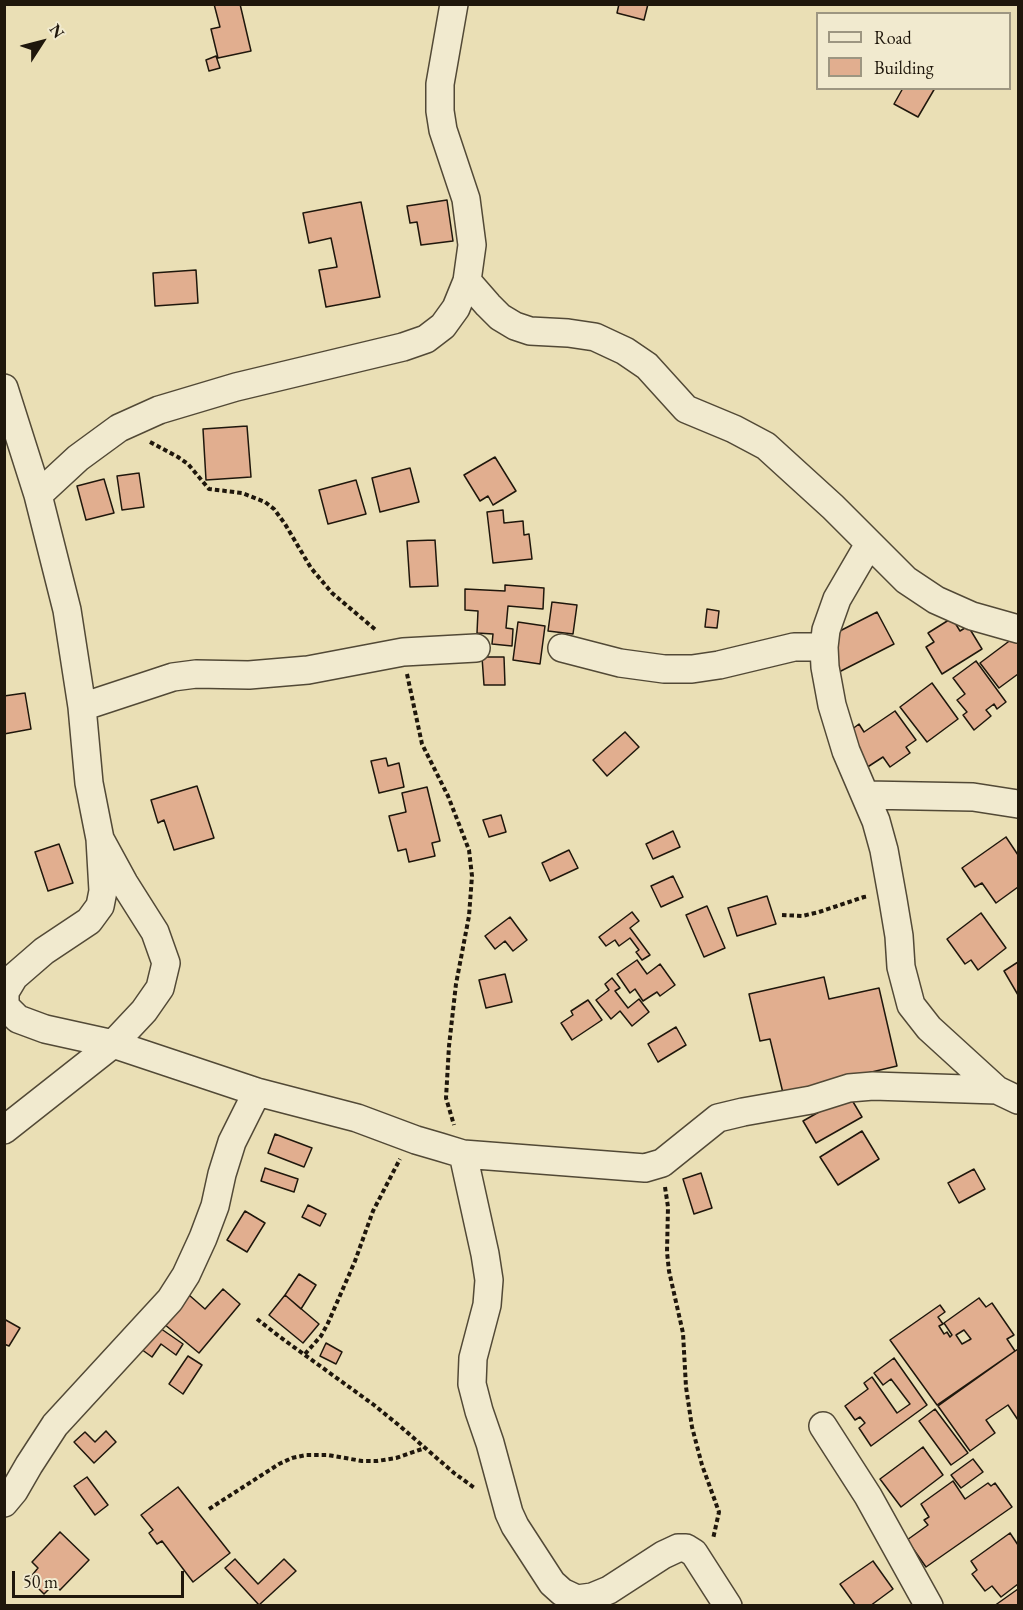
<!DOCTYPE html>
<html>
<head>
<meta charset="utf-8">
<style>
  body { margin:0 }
  #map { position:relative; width:1023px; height:1610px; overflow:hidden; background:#eadfb5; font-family:"EB Garamond",serif }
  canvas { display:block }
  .frame { position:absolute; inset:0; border:6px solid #1f170c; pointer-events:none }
  .legend { position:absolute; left:816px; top:12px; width:195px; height:78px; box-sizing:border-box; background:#f1eacf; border:2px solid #9d9681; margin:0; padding:8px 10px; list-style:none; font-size:18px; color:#1f170c }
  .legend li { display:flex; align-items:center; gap:12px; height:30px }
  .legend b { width:30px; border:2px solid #9d9681 }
  .north { position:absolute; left:12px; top:12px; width:60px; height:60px; -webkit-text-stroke:4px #f1eacf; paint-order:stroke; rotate:54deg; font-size:16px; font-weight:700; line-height:24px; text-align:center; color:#1f170c }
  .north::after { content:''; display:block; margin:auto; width:21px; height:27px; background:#1f170c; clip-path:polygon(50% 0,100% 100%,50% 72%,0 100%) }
  .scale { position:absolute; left:12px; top:1571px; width:172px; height:27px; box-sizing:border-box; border:3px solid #1f170c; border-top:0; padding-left:8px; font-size:18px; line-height:21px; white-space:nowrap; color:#1f170c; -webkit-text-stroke:4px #f1eacf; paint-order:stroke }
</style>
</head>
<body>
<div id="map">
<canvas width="1023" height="1610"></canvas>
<div class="frame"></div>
<ul class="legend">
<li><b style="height:8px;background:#f1eacf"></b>Road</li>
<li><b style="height:16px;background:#e1ae8f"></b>Building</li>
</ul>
<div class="north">N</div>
<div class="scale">50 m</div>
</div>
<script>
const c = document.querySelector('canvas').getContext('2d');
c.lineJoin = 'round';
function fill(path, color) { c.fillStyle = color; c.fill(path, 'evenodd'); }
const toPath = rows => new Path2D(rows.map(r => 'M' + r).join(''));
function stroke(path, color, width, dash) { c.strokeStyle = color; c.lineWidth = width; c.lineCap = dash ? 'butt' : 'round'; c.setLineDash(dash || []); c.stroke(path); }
const building = toPath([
  [214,4,240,4,251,51,218,58,211,29,220,27,214,4],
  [619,4,648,4,644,20,617,13,619,4],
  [216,56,220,68,209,71,206,60,216,56],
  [903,88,935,88,918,117,894,104,903,88],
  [447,200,453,241,421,245,417,222,410,223,407,206,447,200],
  [361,202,380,297,326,307,319,270,337,267,331,238,309,243,303,213,361,202],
  [196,270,198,303,155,306,153,273,196,270],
  [247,426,251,477,206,480,203,429,247,426],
  [495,457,516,491,493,505,488,496,480,501,464,475,495,457],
  [410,468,419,502,380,512,372,478,410,468],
  [139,473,144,507,122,510,117,476,139,473],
  [104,479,114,513,86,520,77,486,104,479],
  [356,480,366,514,328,524,319,490,356,480],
  [503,510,504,523,523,521,524,535,529,534,532,559,493,563,487,512,503,510],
  [435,540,438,586,410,587,407,541,435,540],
  [505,585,544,588,543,609,508,606,506,628,513,629,512,646,492,644,493,634,477,633,478,611,465,610,465,589,505,591,505,585],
  [552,602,577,605,573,634,548,631,552,602],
  [707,609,719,611,717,628,705,627,707,609],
  [877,612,894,644,839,672,831,655,838,652,830,636,877,612],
  [952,618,960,631,968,626,982,649,942,674,926,647,934,642,928,633,952,618],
  [518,622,545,626,540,664,513,660,518,622],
  [1016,636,1018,639,1018,674,999,688,980,663,1016,636],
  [482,657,504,657,505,685,484,685,482,657],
  [976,661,1006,702,997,709,994,704,986,710,991,716,974,730,963,715,967,712,957,700,965,694,953,678,976,661],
  [932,683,958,719,927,742,900,707,932,683],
  [25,693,31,729,4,734,4,696,25,693],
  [895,711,916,740,906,747,910,753,890,767,883,757,866,768,847,733,859,724,864,732,895,711],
  [625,732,639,747,607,776,593,760,625,732],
  [386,758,388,766,399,763,404,787,379,793,371,761,386,758],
  [197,786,214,838,174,850,164,820,158,823,151,800,197,786],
  [427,787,440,841,432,843,435,856,409,862,406,849,398,851,389,816,406,812,402,793,427,787],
  [501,815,506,832,489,837,483,820,501,815],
  [673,831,680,847,653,859,646,844,673,831],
  [1006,837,1018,855,1018,887,996,903,982,883,975,887,962,868,1006,837],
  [59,844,73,883,48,891,35,852,59,844],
  [569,850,578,868,550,881,542,863,569,850],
  [673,876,683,897,661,907,651,886,673,876],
  [767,896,776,924,737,936,728,908,767,896],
  [707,906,725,948,704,957,686,915,707,906],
  [632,912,639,921,630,928,650,955,642,960,636,952,639,950,630,938,619,946,615,940,606,946,599,937,632,912],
  [981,913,1006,948,978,970,971,960,965,964,947,939,981,913],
  [510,917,527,940,513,951,505,941,495,949,485,936,510,917],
  [637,960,647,974,660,964,675,985,660,996,657,992,643,1001,635,989,630,993,617,974,637,960],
  [1018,962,1018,995,1004,971,1018,962],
  [505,974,512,1002,486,1008,479,980,505,974],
  [824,977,829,999,879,988,897,1066,783,1093,770,1039,760,1041,749,994,824,977],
  [612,978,620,988,615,991,628,1008,639,999,649,1012,632,1026,620,1011,611,1019,596,1000,609,990,605,984,612,978],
  [588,1000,602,1020,572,1040,561,1023,573,1015,571,1011,588,1000],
  [676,1027,686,1045,658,1062,648,1044,676,1027],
  [849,1095,862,1117,816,1143,803,1121,849,1095],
  [862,1131,879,1159,838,1185,820,1157,862,1131],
  [275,1134,312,1148,304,1167,268,1153,275,1134],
  [265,1168,298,1179,294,1192,261,1181,265,1168],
  [974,1169,985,1189,959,1203,948,1183,974,1169],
  [701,1173,712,1208,694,1214,683,1179,701,1173],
  [308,1205,326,1214,320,1226,302,1217,308,1205],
  [245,1211,265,1223,247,1252,227,1240,245,1211],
  [299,1274,316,1285,301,1309,285,1295,299,1274],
  [223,1289,240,1304,199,1353,164,1324,189,1295,205,1309,223,1289],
  [285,1295,319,1324,303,1343,269,1315,285,1295],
  [979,1298,986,1307,992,1303,1014,1335,1007,1339,1015,1351,937,1405,890,1340,940,1305,945,1312,938,1317,943,1324,939,1326,944,1334,947,1332,950,1337,952,1335,944,1323,979,1298],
  [964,1330,971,1339,962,1344,956,1335,964,1330],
  [4,1319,20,1328,9,1346,4,1344,4,1319],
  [157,1326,183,1344,176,1355,161,1344,152,1357,141,1349,157,1326],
  [326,1343,342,1352,336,1364,320,1356,326,1343],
  [1018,1349,1018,1420,1008,1405,986,1420,995,1433,970,1451,938,1406,1018,1349],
  [188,1356,202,1365,183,1394,169,1384,188,1356],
  [894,1358,927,1405,871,1446,859,1428,865,1423,860,1417,855,1420,845,1406,868,1389,864,1383,872,1377,897,1413,910,1404,891,1379,883,1385,874,1373,894,1358],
  [935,1409,968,1453,951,1465,919,1421,935,1409],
  [106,1431,116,1442,94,1463,74,1442,85,1432,95,1442,106,1431],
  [923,1447,943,1475,901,1507,880,1479,923,1447],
  [973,1459,983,1472,961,1488,951,1475,973,1459],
  [87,1477,108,1505,95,1515,74,1486,87,1477],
  [953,1481,965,1499,988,1483,991,1486,995,1483,1012,1507,926,1567,907,1540,928,1525,924,1520,929,1517,921,1504,953,1481],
  [178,1487,230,1553,193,1582,162,1541,157,1544,149,1533,153,1530,141,1515,178,1487],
  [60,1532,89,1560,60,1590,54,1584,44,1594,29,1579,38,1568,32,1562,60,1532],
  [1010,1533,1018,1545,1018,1584,1001,1597,992,1586,985,1591,972,1574,977,1570,971,1561,1010,1533],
  [235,1559,258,1584,284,1559,296,1571,259,1605,225,1568,235,1559],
  [873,1561,893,1589,870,1606,856,1606,840,1584,873,1561],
  [1018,1589,1018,1606,994,1606,1018,1589]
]);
fill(building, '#e1ae8f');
stroke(building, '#1f170c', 1.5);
const minor = toPath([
  [467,281,488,305,500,317,515,326,530,331,568,333,595,337,625,351,647,366,686,409,734,429,766,446,833,507,906,580,936,600,972,616,1018,629],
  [4,388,38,495,67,610,82,707,89,783,100,839,124,883,155,932,166,963,160,988,144,1011,113,1044,4,1130],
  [38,495,78,458,119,428,159,410,236,387,403,347,426,339,443,326,456,308,467,281,472,245,466,199,443,130,440,111,440,84,454,4],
  [869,544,837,599,826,630,824,647,825,667,832,705,846,751,876,821,884,850,893,900,899,936,901,967,911,1005,929,1028,997,1090],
  [562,648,620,663,664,669,692,669,719,665,794,647,824,647],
  [82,707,173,677,196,674,249,675,308,670,403,652,476,648],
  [866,795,973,797,1018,804],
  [100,839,103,891,100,906,89,921,44,951,14,977,5,992,5,1006,18,1019,45,1029,113,1044,257,1092,357,1118,416,1140,440,1147,463,1154,645,1168,662,1163,718,1118,743,1112,811,1100,849,1088,873,1086,997,1090,1018,1100],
  [463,1154,485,1254,489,1280,487,1305,473,1358,472,1384,479,1411,490,1443,509,1513,515,1526,552,1583,562,1592,577,1599,592,1597,609,1590,663,1555,678,1548,686,1548,694,1553,728,1606],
  [823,1426,868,1496,929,1606],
  [4,1503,14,1491,29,1465,55,1425,170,1300,186,1275,203,1238,215,1206,222,1174,232,1142,257,1092]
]);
stroke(minor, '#524936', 30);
stroke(toPath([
  [150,442,178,457,188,464,209,489,242,493,265,502,274,509,285,524,311,568,332,593,377,631],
  [407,674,422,744,448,796,469,850,472,876,469,916,456,984,449,1046,446,1098,454,1125],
  [782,915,802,916,819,912,864,897,869,896],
  [665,1187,668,1207,667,1252,669,1271,683,1333,686,1387,692,1427,702,1465,719,1512,713,1539],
  [257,1319,280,1337,374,1405,401,1427,454,1473,476,1489],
  [305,1354,321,1336,328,1323,355,1261,373,1211,400,1159],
  [209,1509,279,1464,292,1458,306,1455,328,1455,362,1461,377,1461,396,1458,425,1448]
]), '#1f170c', 4, [4.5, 3]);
stroke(minor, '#f1eacf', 27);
</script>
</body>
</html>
